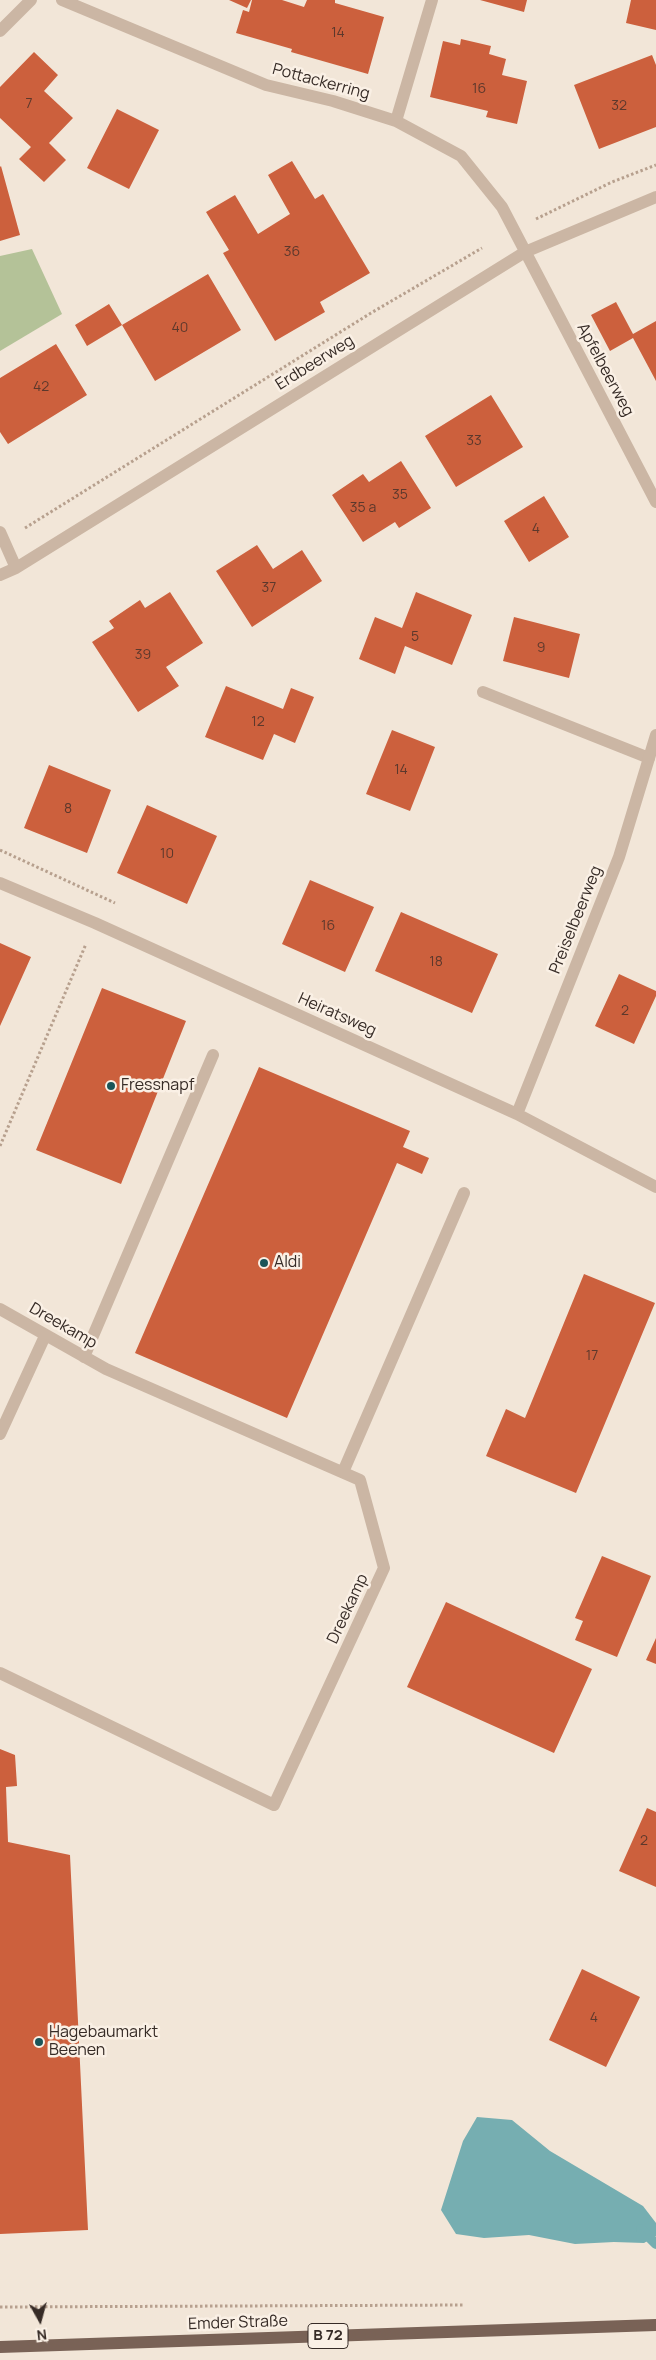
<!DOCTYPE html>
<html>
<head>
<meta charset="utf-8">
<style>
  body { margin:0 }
  #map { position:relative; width:656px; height:2360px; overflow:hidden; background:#f2e6d8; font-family:Manrope,sans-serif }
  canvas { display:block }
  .north { position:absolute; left:15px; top:2295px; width:50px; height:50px; -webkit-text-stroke:4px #faf0e5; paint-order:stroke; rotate:173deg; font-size:14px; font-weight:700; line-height:20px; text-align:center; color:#362b26 }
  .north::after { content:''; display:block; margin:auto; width:18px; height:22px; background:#362b26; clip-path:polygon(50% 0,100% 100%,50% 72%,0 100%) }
</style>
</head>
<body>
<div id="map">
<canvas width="656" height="2360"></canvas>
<div class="north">N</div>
</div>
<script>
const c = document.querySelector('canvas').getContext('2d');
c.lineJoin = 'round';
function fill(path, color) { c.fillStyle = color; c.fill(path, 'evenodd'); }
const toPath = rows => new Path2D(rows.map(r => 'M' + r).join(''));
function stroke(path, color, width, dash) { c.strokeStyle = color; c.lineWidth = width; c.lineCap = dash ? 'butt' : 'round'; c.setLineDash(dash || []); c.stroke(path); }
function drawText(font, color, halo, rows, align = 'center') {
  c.font = font + ' Manrope,sans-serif'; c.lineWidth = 5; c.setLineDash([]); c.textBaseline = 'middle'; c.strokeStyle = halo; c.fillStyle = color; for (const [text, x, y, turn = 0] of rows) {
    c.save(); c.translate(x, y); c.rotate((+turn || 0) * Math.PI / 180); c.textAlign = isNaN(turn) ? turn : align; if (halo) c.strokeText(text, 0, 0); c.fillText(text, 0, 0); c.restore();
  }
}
fill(toPath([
  [32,249,62,314,0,351,0,256]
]), '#b4c298');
fill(toPath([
  [477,2117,512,2120,550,2151,643,2206,656,2223,656,2236,644,2243,614,2242,575,2244,529,2235,484,2238,456,2234,441,2210,463,2141]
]), '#76aeb1');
stroke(toPath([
  [641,2229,656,2244]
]), '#76aeb1', 10);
fill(toPath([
  [229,0,251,0,247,8],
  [252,0,282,0,304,7,307,0,335,0,335,3,384,17,368,74,291,52,292,49,236,33,243,10,249,12],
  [480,0,527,0,524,12],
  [631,0,656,0,656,30,626,23],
  [461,39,491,46,489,54,506,59,502,75,527,81,517,124,486,117,488,111,430,97,443,41,460,45],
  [34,52,58,75,44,91,73,118,49,143,66,160,44,182,19,159,31,147,0,118,0,87],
  [652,55,656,65,656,127,599,149,574,85],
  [117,109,159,130,129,189,87,168],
  [292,161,315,199,323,194,370,273,320,302,325,312,275,341,223,253,229,250,206,212,235,195,258,234,290,214,268,175],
  [1,166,20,235,0,241,0,167],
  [208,274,241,330,155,381,122,325],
  [616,302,633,334,656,321,656,381,633,338,610,351,591,315],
  [109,304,122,325,87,346,75,325],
  [56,344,87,395,8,444,0,432,0,378],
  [491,395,523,447,456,487,425,436],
  [401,461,431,508,399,528,395,522,363,542,332,495,363,474,369,482],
  [544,496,569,537,529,562,504,521],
  [257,545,273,569,302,550,322,581,252,627,216,571],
  [170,592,203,643,166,667,179,686,138,712,92,642,114,628,109,621,140,600,145,608],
  [416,592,472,615,452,665,405,646,395,674,359,659,375,617,402,628],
  [514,617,580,634,569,678,503,661],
  [226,686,283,709,291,688,314,697,295,743,274,734,263,760,205,737],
  [392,730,435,747,410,811,366,794],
  [49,765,111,790,87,853,24,828],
  [147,805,217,836,187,904,117,873],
  [310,880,374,907,345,972,282,944],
  [401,912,498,954,472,1013,375,971],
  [0,943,31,957,0,1026],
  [619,974,656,991,656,996,634,1044,595,1026],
  [102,988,186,1021,121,1184,36,1150],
  [259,1067,410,1131,403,1147,429,1158,422,1174,397,1163,287,1418,135,1353],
  [584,1274,655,1303,576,1493,486,1456,506,1409,525,1418],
  [602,1556,651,1576,617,1657,575,1640,583,1621,575,1618],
  [446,1602,592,1669,554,1753,407,1687],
  [656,1638,656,1664,646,1660],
  [0,1749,15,1755,17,1786,6,1787,8,1842,70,1855,88,2230,0,2234],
  [647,1808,656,1812,656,1887,619,1871],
  [582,1969,640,1997,606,2067,549,2040]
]), '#cc603d');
stroke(toPath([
  [536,219,612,182,656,165],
  [25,528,371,313,482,248],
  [0,850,115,903],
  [0,1146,86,944],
  [0,2307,464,2305]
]), '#b7a08e', 3, [2.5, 2.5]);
stroke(toPath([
  [483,692,649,758],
  [0,1309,106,1369,360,1480,384,1568,274,1805,0,1673],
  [84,1357,213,1055],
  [0,1434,45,1336],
  [343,1472,464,1193]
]), '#cbb6a4', 12);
stroke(toPath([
  [62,0,266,85,333,101,396,121,461,156,502,207,656,502],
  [0,31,31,0],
  [396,121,432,0],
  [0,532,16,568],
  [0,575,16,568,525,252,656,197],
  [0,883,95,923,517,1114,656,1187],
  [517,1114,619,857,656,735]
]), '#cbb6a4', 12);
stroke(toPath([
  [0,2347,656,2325]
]), '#796256', 12);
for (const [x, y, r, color] of [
  [111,1086,5,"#1a5559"],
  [264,1263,5,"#1a5559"],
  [39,2042,5,"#1a5559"]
]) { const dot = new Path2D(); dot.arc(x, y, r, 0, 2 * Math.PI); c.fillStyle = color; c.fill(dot); stroke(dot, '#faf0e5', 2); }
drawText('14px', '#5c382c', null, [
  ["14",338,33],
  ["16",479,89],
  ["7",29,104],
  ["32",619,106],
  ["36",292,252],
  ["40",180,328],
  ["42",41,387],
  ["33",474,441],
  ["35",400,495],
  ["35 a",363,508],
  ["4",536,529],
  ["37",269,588],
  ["5",415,637],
  ["9",541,648],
  ["39",143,655],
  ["12",258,722],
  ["14",401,770],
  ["8",68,809],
  ["10",167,854],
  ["16",328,926],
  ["18",436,962],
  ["2",625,1011],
  ["17",592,1356],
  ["2",644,1841],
  ["4",594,2018]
]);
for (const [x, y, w] of [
  [328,2336,40]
]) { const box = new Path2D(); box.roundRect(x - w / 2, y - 12.5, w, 25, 4); c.fillStyle = '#faf0e5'; c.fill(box); stroke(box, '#362b26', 1); }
drawText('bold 15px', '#362b26', null, [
  ["B 72",328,2336]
]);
drawText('16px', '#362b26', '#faf0e5', [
  ["Pottackerring",321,82,15],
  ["Erdbeerweg",315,363,-32],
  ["Apfelbeerweg",605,370,62],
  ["Preiselbeerweg",576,920,-68],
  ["Heiratsweg",337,1015,24],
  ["Dreekamp",63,1326,30],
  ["Dreekamp",348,1609,-65],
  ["Emder Straße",238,2323,-2]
]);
drawText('16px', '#362b26', '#faf0e5', [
  ["Fressnapf",121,1086],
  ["Aldi",274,1263],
  ["Hagebaumarkt",49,2033],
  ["Beenen",49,2051]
], 'left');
</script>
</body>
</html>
